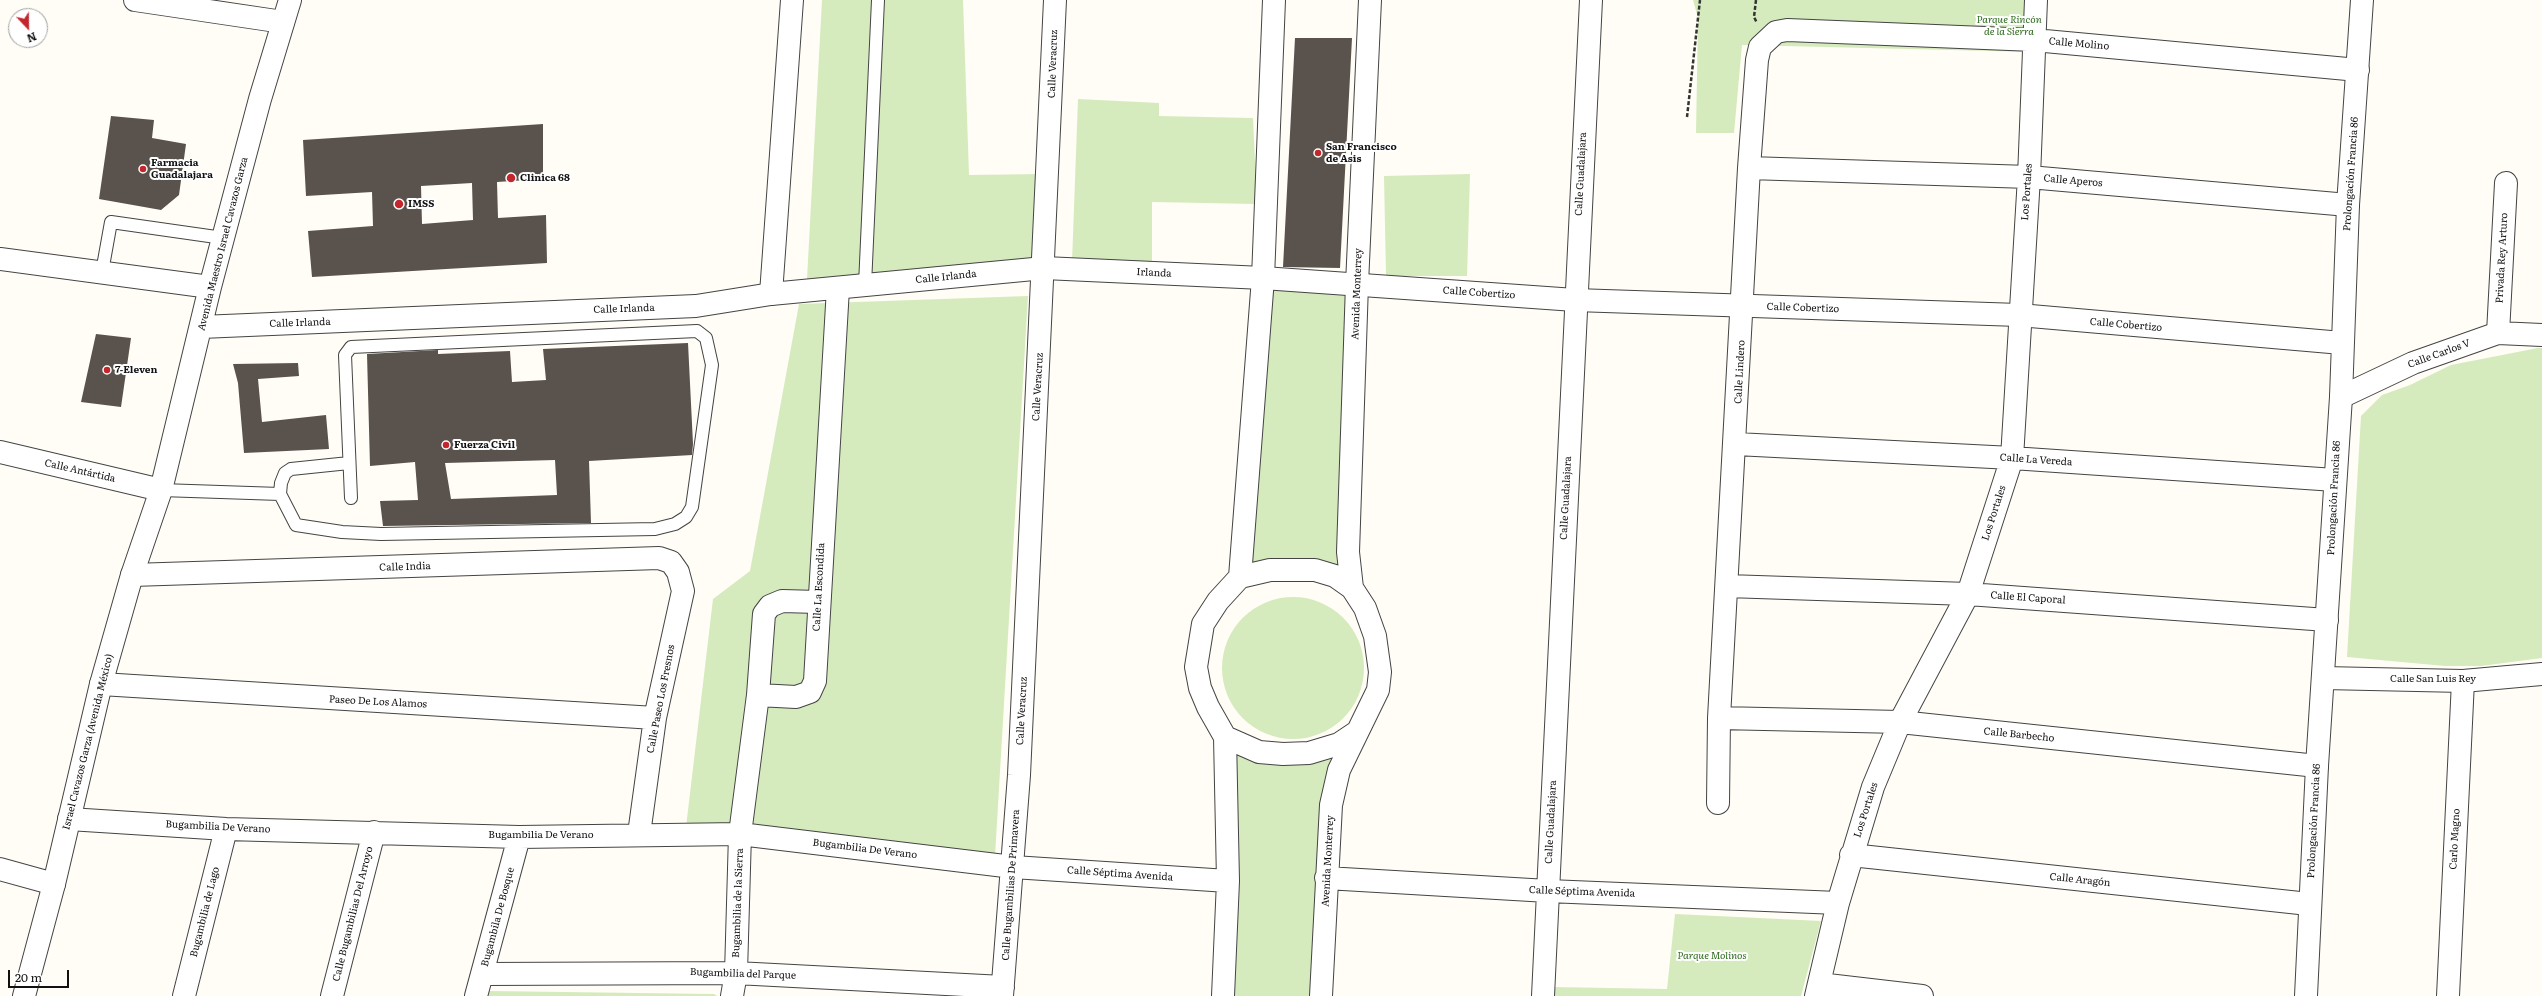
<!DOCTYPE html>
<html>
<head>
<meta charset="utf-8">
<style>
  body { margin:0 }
  #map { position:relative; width:2542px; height:996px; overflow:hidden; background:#fffdf5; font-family:Literata,serif }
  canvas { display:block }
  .north { position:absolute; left:8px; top:8px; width:40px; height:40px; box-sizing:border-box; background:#fff; border:1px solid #a0a0a0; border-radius:50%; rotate:158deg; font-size:11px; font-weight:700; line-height:16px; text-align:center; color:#111 }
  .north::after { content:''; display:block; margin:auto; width:14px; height:18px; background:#c4262e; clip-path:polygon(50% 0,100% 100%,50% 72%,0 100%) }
  .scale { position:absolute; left:8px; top:970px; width:61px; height:18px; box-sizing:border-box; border:2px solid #111; border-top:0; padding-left:5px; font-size:12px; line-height:14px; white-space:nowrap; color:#111; -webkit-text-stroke:3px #fff; paint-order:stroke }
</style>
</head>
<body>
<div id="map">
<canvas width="2542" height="996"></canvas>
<div class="north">N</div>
<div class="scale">20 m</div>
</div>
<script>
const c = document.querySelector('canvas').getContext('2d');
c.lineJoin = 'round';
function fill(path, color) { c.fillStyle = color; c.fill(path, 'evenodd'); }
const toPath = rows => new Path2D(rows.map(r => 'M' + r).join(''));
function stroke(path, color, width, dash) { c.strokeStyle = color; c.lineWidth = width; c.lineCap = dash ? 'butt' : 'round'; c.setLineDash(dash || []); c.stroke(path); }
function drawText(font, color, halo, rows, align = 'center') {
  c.font = font + ' Literata,serif'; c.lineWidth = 4; c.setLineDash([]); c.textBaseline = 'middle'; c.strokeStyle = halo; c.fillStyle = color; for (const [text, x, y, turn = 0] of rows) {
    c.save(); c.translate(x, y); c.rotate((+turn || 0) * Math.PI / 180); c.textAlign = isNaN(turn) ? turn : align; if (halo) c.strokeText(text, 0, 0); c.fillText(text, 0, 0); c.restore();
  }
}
fill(toPath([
  [822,0,963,0,969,175,1043,174,1043,262,807,279],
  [1693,0,2036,0,2034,52,1742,45,1734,133,1696,133,1698,18],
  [1078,99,1159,103,1159,116,1253,118,1257,204,1152,202,1152,262,1072,262],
  [1470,174,1467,276,1386,276,1384,176],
  [1269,285,1350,291,1338,571,1247,570],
  [1028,296,995,856,684,844,713,599,750,571,799,304],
  [2538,348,2542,348,2542,658,2481,666,2445,666,2347,657,2361,416,2382,395,2410,385,2451,365],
  '1222 668a71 71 0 1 1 142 0a71 71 0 1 1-142 0Z',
  [1225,737,1248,748,1339,744,1325,996,1217,996],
  [1675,914,1821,921,1801,996,1552,996,1552,987,1667,989],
  [488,991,714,994,717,996,487,996]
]), '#d5ebbd');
fill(toPath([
  [1295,38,1352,38,1340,268,1283,267],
  [111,116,154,120,152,138,186,144,179,195,161,210,99,199],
  [543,124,543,179,497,182,498,218,546,215,547,263,312,277,308,231,373,226,372,192,306,196,303,140],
  [472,183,473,220,422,224,421,186],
  [96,334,131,338,121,407,81,402],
  [688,343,693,444,692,455,589,461,591,523,383,526,380,501,418,500,415,462,370,466,367,354,438,350,438,354,510,351,512,382,546,380,543,349],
  [555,460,557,495,451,499,445,463],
  [298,363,299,376,258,379,262,422,326,415,329,449,244,453,238,383,233,364]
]), '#5a524d');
const service = toPath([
  [102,272,111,222,223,238],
  [865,285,878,0],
  [349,463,291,469,285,473,281,483,280,494,296,525,342,532,381,534,655,529,675,524,686,517,692,507,712,365,706,338,697,331,351,347,345,355,351,498],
  [161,490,280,494]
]);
const minor = toPath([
  [135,0,283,22],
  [1749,168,2029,177,2348,205],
  [771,294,792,0],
  [2498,333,2506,183],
  [2341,397,2413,363,2498,333,2542,335],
  [1736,444,2012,458,2335,480],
  [0,452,161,490],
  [132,575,659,558,671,562,678,572,683,591,655,718,639,834],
  [1240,577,1270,570,1315,570,1335,576,1352,588],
  [1727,586,1968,594,2327,620],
  [101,684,655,718],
  [758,695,764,614,770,606,782,601,818,602],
  [1719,718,1900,722,2317,766],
  [1225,737,1259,752,1283,754,1309,753,1339,744,1357,732],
  [1718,803,1719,718,1749,168,1757,60,1760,47,1776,32,1787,30,2034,40,2358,70],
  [69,819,226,829,519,837,740,834,1013,867,1228,881],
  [1851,855,2309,904],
  [0,869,54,884],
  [1326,878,1548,891,1838,903],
  [483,974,736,973,1003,987],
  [1819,984,1922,996],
  [184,996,226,829],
  [332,996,374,832],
  [476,996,519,837],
  [732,996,736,973,740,834,758,695,796,697,810,692,815,681,838,288],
  [1002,996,1019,775,1055,0],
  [1223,996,1228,881,1225,737,1208,707,1200,688,1196,667,1203,624,1218,601,1240,577,1263,278,1274,0],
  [1321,996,1331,805,1339,770,1378,690,1380,672,1375,636,1365,608,1352,588,1348,552,1357,284,1370,0],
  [1543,996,1591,0],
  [1816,996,1838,903,1873,787,1900,722,1968,594,2012,458,2029,177,2036,0],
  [2448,996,2463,681]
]);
const tertiary = toPath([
  [0,259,210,287],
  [201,327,696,306,771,294,1044,268,1263,278,1575,300,2019,315,2342,343],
  [2324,678,2463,681,2542,674],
  [24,996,54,884,101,684,132,575,161,490,210,287,260,99,290,0],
  [2306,996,2317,766,2341,397,2348,205,2362,0]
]);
stroke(service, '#444', 14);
stroke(minor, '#444', 24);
stroke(tertiary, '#444', 24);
stroke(toPath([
  [1756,0,1754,17,1757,23],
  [1687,117,1700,0]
]), '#333', 2.5, [4, 2]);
stroke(service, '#fff', 12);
stroke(minor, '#fff', 22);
stroke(tertiary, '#fff', 22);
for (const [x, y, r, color] of [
  [1318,153,4,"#c4262e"],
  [143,169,4,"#c4262e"],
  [511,178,5,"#c4262e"],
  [399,204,5,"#c4262e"],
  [107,370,4,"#c4262e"],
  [446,445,4,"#c4262e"]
]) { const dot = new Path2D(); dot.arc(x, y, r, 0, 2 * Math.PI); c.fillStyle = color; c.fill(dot); stroke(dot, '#fff', 1.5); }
drawText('italic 10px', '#2f6b1f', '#fff', [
  ["Parque Rincón",2009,20],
  ["de la Sierra",2009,32],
  ["Parque Molinos",1712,956]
]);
drawText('10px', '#111', '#fff', [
  ["Calle Molino",2079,44,5],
  ["Calle Veracruz",1053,64,-88],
  ["Calle Guadalajara",1581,174,-87],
  ["Prolongación Francia 86",2351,174,-86],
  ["Calle Aperos",2073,181,5],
  ["Los Portales",2027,192,-86],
  ["Avenida Maestro Israel Cavazos Garza",223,244,-76],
  ["Privada Rey Arturo",2502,258,-87],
  ["Irlanda",1154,273,3],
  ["Calle Irlanda",946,277,-6],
  ["Calle Cobertizo",1479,293,4],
  ["Avenida Monterrey",1357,294,-88],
  ["Calle Cobertizo",1803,308,2],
  ["Calle Irlanda",624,309,-2],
  ["Calle Irlanda",300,323,-2],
  ["Calle Cobertizo",2126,325,5],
  ["Calle Carlos V",2439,354,-20],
  ["Calle Lindero",1740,372,-87],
  ["Calle Veracruz",1038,387,-87],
  ["Calle La Vereda",2036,460,4],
  ["Calle Antártida",80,471,13],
  ["Calle Guadalajara",1566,498,-87],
  ["Prolongación Francia 86",2334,498,-87],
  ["Los Portales",1994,513,-72],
  ["Calle India",405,567,-2],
  ["Calle La Escondida",819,587,-87],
  ["Calle El Caporal",2028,598,4],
  ["Calle San Luis Rey",2433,679],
  ["Calle Paseo Los Fresnos",661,699,-79],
  ["Paseo De Los Alamos",378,702,3],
  ["Calle Veracruz",1022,711,-87],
  ["Calle Barbecho",2019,735,6],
  ["Israel Cavazos Garza (Avenida México)",88,742,-76],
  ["Los Portales",1866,810,-72],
  ["Prolongación Francia 86",2314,821,-87],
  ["Calle Guadalajara",1551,822,-87],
  ["Bugambilia De Verano",218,827,3],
  ["Bugambilia De Verano",541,835],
  ["Carlo Magno",2455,839,-87],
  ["Bugambilia De Verano",865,849,7],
  ["Avenida Monterrey",1328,861,-87],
  ["Calle Séptima Avenida",1120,874,4],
  ["Calle Aragón",2080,880,6],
  ["Calle Bugambilias De Primavera",1011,885,-86],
  ["Calle Séptima Avenida",1582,892,2],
  ["Bugambilia de la Sierra",738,903,-88],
  ["Bugambilia de Lago",205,912,-76],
  ["Calle Bugambilias Del Arroyo",353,914,-76],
  ["Bugambila De Bosque",498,917,-75],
  ["Bugambilia del Parque",743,974,2]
]);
drawText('bold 10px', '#111', '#fff', [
  ["San Francisco",1326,147],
  ["de Asis",1326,159],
  ["Farmacia",151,163],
  ["Guadalajara",151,175],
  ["Clinica 68",520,178],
  ["IMSS",408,204],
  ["7-Eleven",115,370],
  ["Fuerza Civil",454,445]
], 'left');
</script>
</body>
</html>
